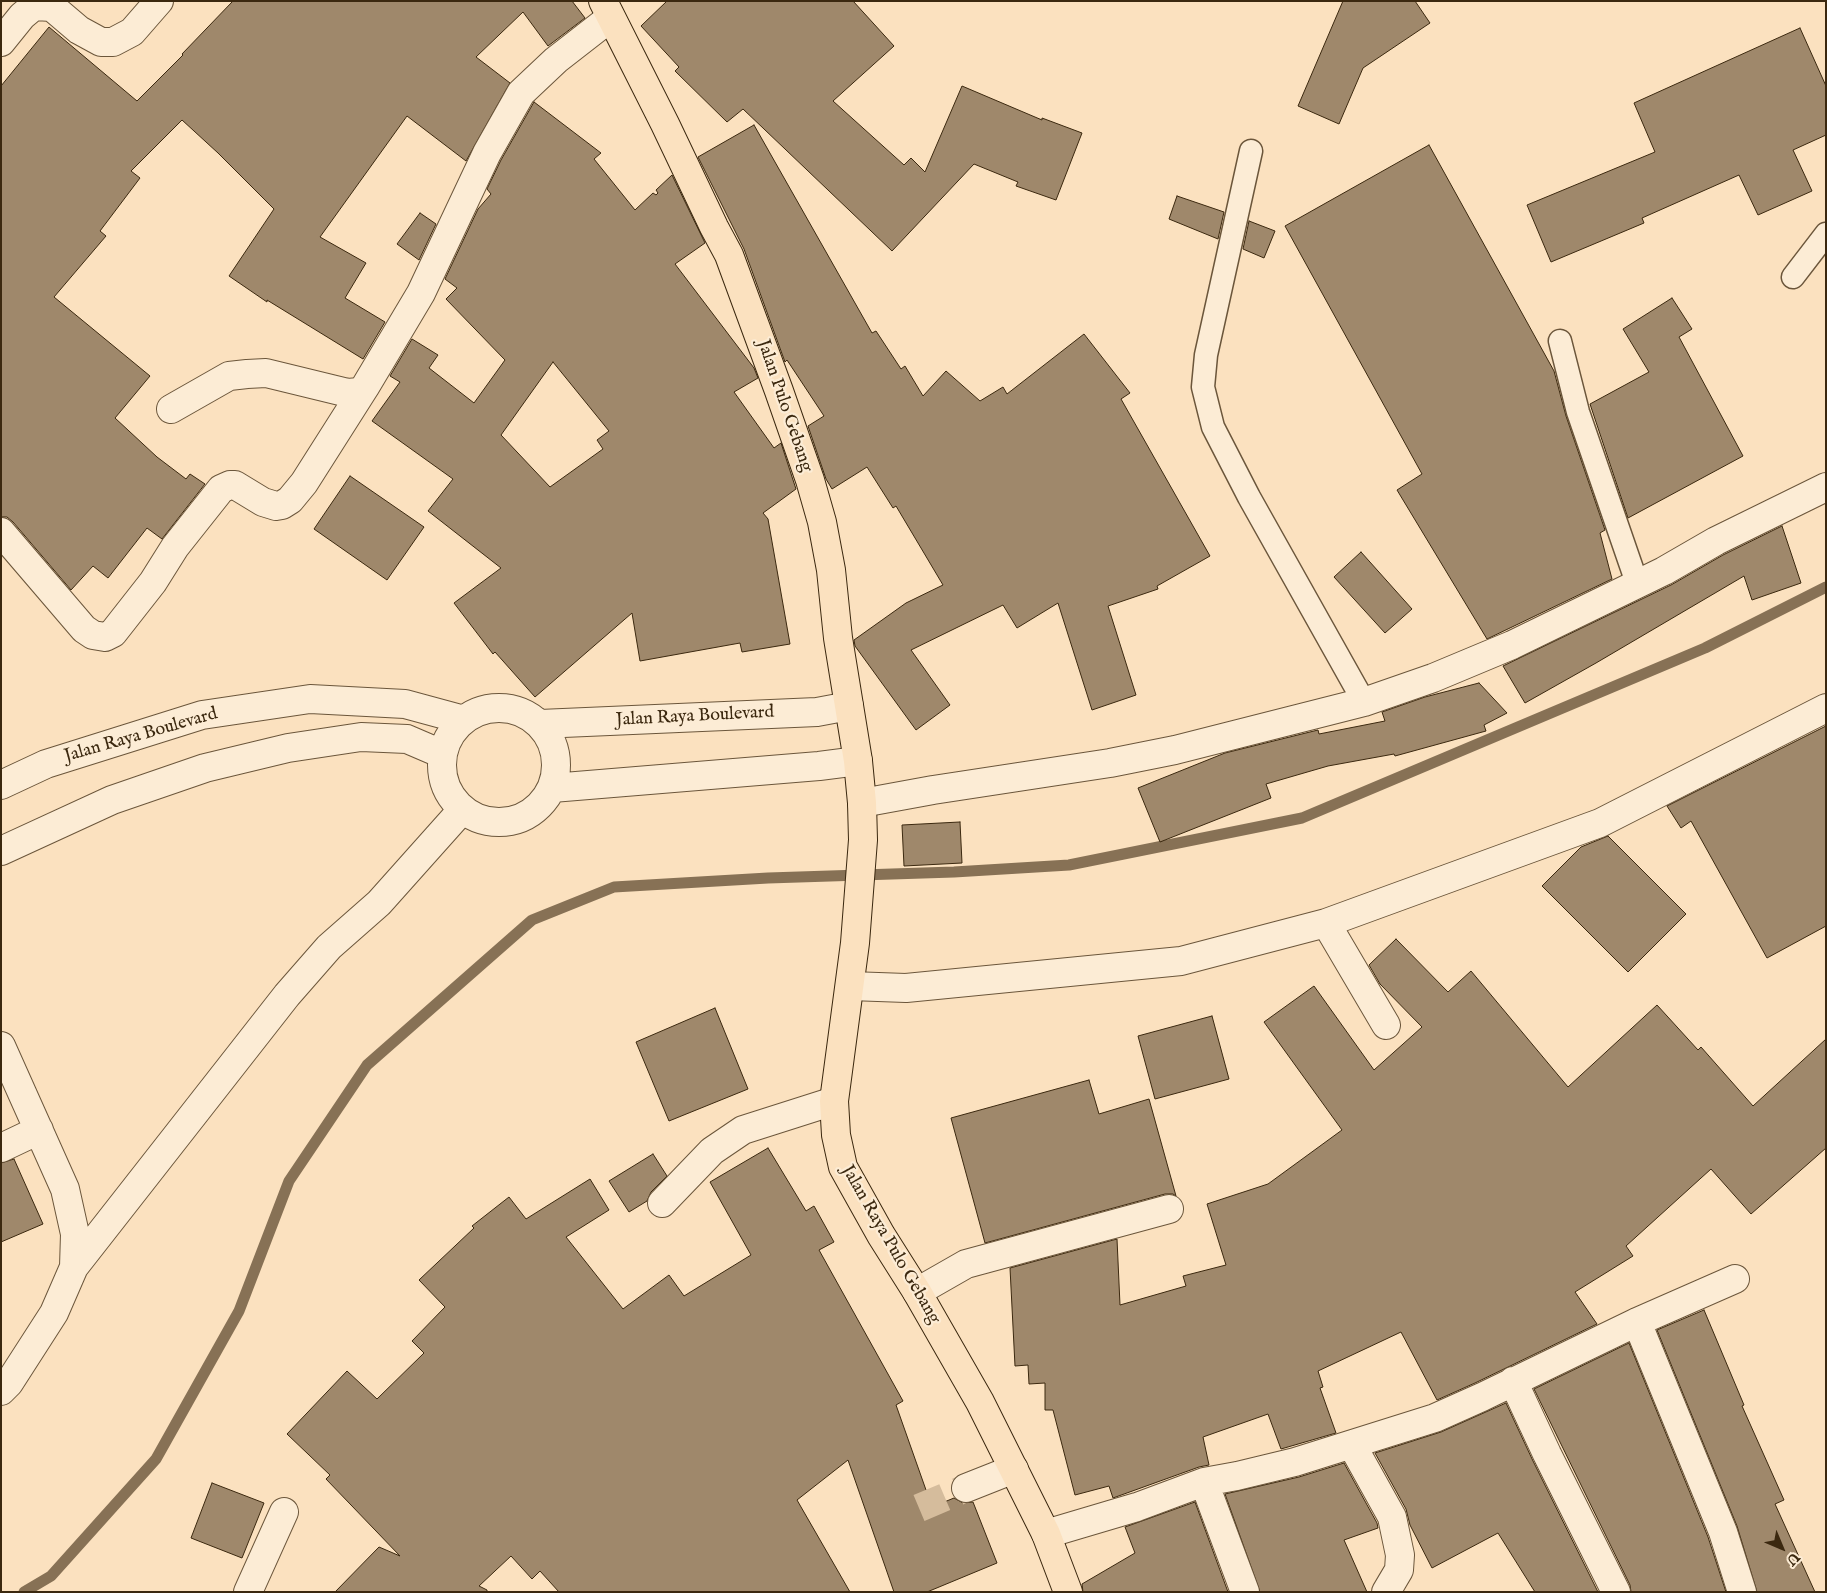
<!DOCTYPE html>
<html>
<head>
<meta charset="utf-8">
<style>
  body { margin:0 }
  #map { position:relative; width:1827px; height:1593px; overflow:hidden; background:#fbe1bf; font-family:"IM FELL English",serif }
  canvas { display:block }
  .frame { position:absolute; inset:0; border:2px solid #3b280f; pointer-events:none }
  .north { position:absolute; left:1757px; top:1523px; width:50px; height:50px; -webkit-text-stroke:4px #fcecd5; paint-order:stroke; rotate:135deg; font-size:14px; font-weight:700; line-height:20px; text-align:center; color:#3b280f }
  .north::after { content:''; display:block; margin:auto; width:18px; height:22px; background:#3b280f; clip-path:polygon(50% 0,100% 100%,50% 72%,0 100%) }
</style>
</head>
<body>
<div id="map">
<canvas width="1827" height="1593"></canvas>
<div class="frame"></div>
<div class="north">U</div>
</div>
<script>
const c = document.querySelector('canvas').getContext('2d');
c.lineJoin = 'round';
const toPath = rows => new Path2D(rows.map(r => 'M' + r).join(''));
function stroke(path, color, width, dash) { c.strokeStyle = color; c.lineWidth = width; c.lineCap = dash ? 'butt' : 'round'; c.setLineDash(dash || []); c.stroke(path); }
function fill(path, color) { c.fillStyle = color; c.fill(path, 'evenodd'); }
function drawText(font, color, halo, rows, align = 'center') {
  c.font = font + ' "IM FELL English",serif'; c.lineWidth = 4.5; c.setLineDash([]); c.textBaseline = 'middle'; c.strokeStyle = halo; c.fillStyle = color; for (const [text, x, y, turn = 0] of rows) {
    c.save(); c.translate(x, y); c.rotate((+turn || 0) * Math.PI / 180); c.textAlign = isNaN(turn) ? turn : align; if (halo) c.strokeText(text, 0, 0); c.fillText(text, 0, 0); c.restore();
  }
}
stroke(toPath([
  [24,1592,51,1576,156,1459,239,1311,289,1181,367,1065,532,920,614,887,768,878,954,872,1069,865,1302,818,1705,648,1826,587]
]), '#877155', 11);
const building = toPath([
  [233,1,572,1,585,18,548,46,523,12,476,57,510,83,466,161,407,116,320,237,366,263,345,298,385,322,363,359,267,300,267,302,229,276,274,209,218,153,182,120,131,171,140,178,100,231,106,236,54,297,150,376,115,418,157,457,186,479,190,474,205,484,162,539,147,528,108,578,93,566,71,590,13,522,7,517,1,517,1,86,49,27,137,101,183,55,182,54,233,1],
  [667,1,853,1,894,46,833,101,904,165,911,158,925,172,962,86,1042,120,1042,118,1082,133,1056,200,1016,186,1018,182,974,164,892,251,743,109,727,122,675,71,679,67,641,26,667,1],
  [1343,1,1415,1,1430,23,1363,68,1339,124,1298,106,1343,1],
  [1800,28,1826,86,1826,135,1793,150,1812,191,1758,215,1739,175,1642,218,1644,223,1551,262,1527,205,1655,152,1634,103,1800,28],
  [534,102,601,153,594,159,635,210,653,193,656,195,658,193,656,190,672,175,705,243,675,264,754,368,758,378,734,392,774,448,781,443,796,489,763,513,768,519,790,644,742,652,740,643,640,661,632,613,535,697,495,652,493,654,454,603,501,568,428,511,453,479,372,421,400,382,390,376,412,339,438,355,429,368,474,403,505,360,446,299,457,288,445,279,478,209,491,194,487,189,501,160,534,102],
  [553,362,609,431,597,440,603,449,550,487,501,435,553,362],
  [754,125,872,333,876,331,901,369,905,366,923,396,946,371,980,401,1003,387,1007,394,1084,334,1130,393,1121,399,1210,556,1157,586,1158,589,1108,606,1136,695,1092,710,1058,603,1017,628,1003,605,911,650,950,705,916,730,855,646,854,640,906,603,943,585,896,506,893,508,867,467,832,489,826,479,808,426,824,416,787,360,785,362,744,249,698,157,754,125],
  [1429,145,1554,371,1566,416,1605,530,1600,533,1612,579,1487,639,1397,490,1422,474,1285,226,1429,145],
  [1177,196,1224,212,1218,239,1169,219,1177,196],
  [420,213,436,224,419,260,397,244,420,213],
  [1249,221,1275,231,1264,258,1243,249,1249,221],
  [1672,298,1692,329,1679,337,1743,456,1628,518,1590,404,1649,372,1623,329,1672,298],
  [350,476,424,527,387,580,314,529,350,476],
  [1782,526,1801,583,1752,600,1744,576,1596,663,1525,703,1503,666,1671,585,1723,555,1782,526],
  [1361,552,1412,609,1385,633,1334,577,1361,552],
  [1479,683,1507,713,1484,725,1486,731,1395,756,1394,754,1328,766,1266,784,1271,798,1160,842,1138,788,1225,753,1318,730,1319,734,1385,721,1382,712,1425,697,1479,683],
  [1826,726,1826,926,1767,958,1691,821,1681,828,1667,806,1826,726],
  [960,822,962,863,904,866,902,825,960,822],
  [1608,836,1686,914,1628,972,1542,886,1581,847,1608,836],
  [1396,939,1448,992,1471,971,1568,1087,1657,1005,1698,1050,1701,1047,1753,1106,1826,1039,1826,1148,1751,1214,1711,1169,1626,1246,1633,1256,1575,1292,1597,1324,1475,1383,1437,1400,1401,1332,1318,1371,1323,1387,1320,1388,1336,1433,1281,1449,1268,1414,1203,1437,1209,1465,1199,1467,1113,1498,1109,1486,1075,1495,1053,1410,1045,1410,1045,1383,1029,1384,1028,1365,1015,1366,1010,1268,1117,1239,1120,1305,1186,1286,1183,1276,1226,1265,1207,1204,1268,1184,1342,1130,1264,1022,1314,986,1374,1070,1422,1027,1380,984,1369,965,1396,939],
  [715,1008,748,1089,669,1121,636,1042,715,1008],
  [1212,1016,1229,1079,1155,1099,1138,1036,1212,1016],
  [1089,1080,1099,1114,1149,1099,1176,1196,1173,1194,1165,1194,985,1243,951,1118,1089,1080],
  [768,1148,806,1211,814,1206,834,1242,819,1250,903,1401,896,1405,932,1507,954,1498,963,1503,973,1502,997,1563,927,1592,894,1592,848,1460,797,1500,850,1592,559,1592,540,1571,532,1579,511,1556,479,1586,487,1590,487,1592,335,1592,379,1547,400,1556,326,1479,330,1475,287,1434,347,1371,377,1399,424,1353,412,1341,445,1307,419,1280,474,1228,472,1226,509,1197,526,1219,590,1179,609,1210,566,1237,623,1309,669,1275,684,1296,751,1255,710,1182,768,1148],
  [653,1154,667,1176,651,1192,647,1201,629,1212,609,1181,653,1154],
  [14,1159,43,1224,1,1242,1,1163,14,1159],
  [1704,1310,1744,1405,1742,1406,1784,1500,1775,1504,1815,1592,1757,1592,1737,1526,1657,1330,1704,1310],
  [1629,1343,1708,1537,1726,1592,1631,1592,1630,1585,1534,1389,1629,1343],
  [1506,1403,1533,1461,1598,1592,1535,1592,1498,1533,1432,1568,1410,1525,1406,1509,1375,1453,1441,1432,1506,1403],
  [1344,1463,1377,1523,1378,1528,1344,1540,1367,1592,1260,1592,1225,1494,1299,1477,1344,1463],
  [212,1483,264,1503,242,1558,191,1538,212,1483],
  [1195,1502,1228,1592,1083,1592,1082,1584,1135,1553,1125,1527,1195,1502]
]);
fill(building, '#9f886b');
stroke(building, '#3b280f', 1);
stroke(toPath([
  [919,1508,966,1488]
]), '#d5bc9c', 28, [28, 14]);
const lane = toPath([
  [1251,151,1206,355,1203,387,1213,427,1249,497,1364,702],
  [1793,277,1826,234],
  [1560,341,1578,412,1637,583]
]);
const street = toPath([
  [1,42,22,16,34,6,52,7,79,30,101,42,113,42,132,32,159,1],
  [171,409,229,376,247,374,266,373,348,393,359,392,365,387,421,293,487,153,521,93,556,60,610,18],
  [1,532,84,629,93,635,105,637,113,633,153,582,175,547,221,489,230,485,235,485,263,502,276,506,282,505,290,500,304,483,365,387],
  '442 765a57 57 0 1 1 114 0a57 57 0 1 1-114 0Z',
  [540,724,817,712,849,706],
  [1,785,46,764,202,715,310,699,405,704,464,720],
  [552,788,819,766,858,761],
  [862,803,933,790,1110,763,1175,750,1364,702,1433,678,1512,645,1664,571,1716,541,1826,487],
  [1,851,112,800,205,768,288,748,361,737,407,739,442,754],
  [1326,923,1386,1025],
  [850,986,906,988,1181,961,1326,923,1600,823,1826,708],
  [1,1046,65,1189,75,1234,74,1267,54,1313,9,1383,1,1391],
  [1,1148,39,1130],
  [662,1203,712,1151,743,1130,834,1101],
  [74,1267,287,995,329,947,379,903,462,810],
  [917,1292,966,1264,1169,1209],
  [1637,1322,1723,1532,1742,1592],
  [1513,1381,1547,1454,1616,1592],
  [1352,1445,1392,1517,1400,1555,1399,1570,1386,1592],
  [1204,1482,1245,1592],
  [966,1488,1014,1469],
  [1046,1534,1137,1507,1204,1482,1237,1476,1295,1462,1435,1418,1482,1397,1637,1322,1735,1279],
  [248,1592,284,1512]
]);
const primary = toPath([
  [603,1,665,124,714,227,729,255,779,391,810,480,822,522,831,570,838,638,858,761,862,803,863,840,855,943,834,1101,836,1135,843,1167,881,1235,917,1292,980,1402,1046,1534,1068,1592]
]);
stroke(lane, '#6b563b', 25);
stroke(street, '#6b563b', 30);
stroke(primary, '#3b280f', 30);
stroke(lane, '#fcecd5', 22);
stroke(street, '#fcecd5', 28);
stroke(primary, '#fbe1bf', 28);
drawText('18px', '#3b280f', '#fcecd5', [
  ["Jalan Pulo Gebang",784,406,71],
  ["Jalan Raya Boulevard",695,717,-3],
  ["Jalan Raya Boulevard",141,736,-16],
  ["Jalan Raya Pulo Gebang",890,1245,60]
]);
</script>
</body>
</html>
